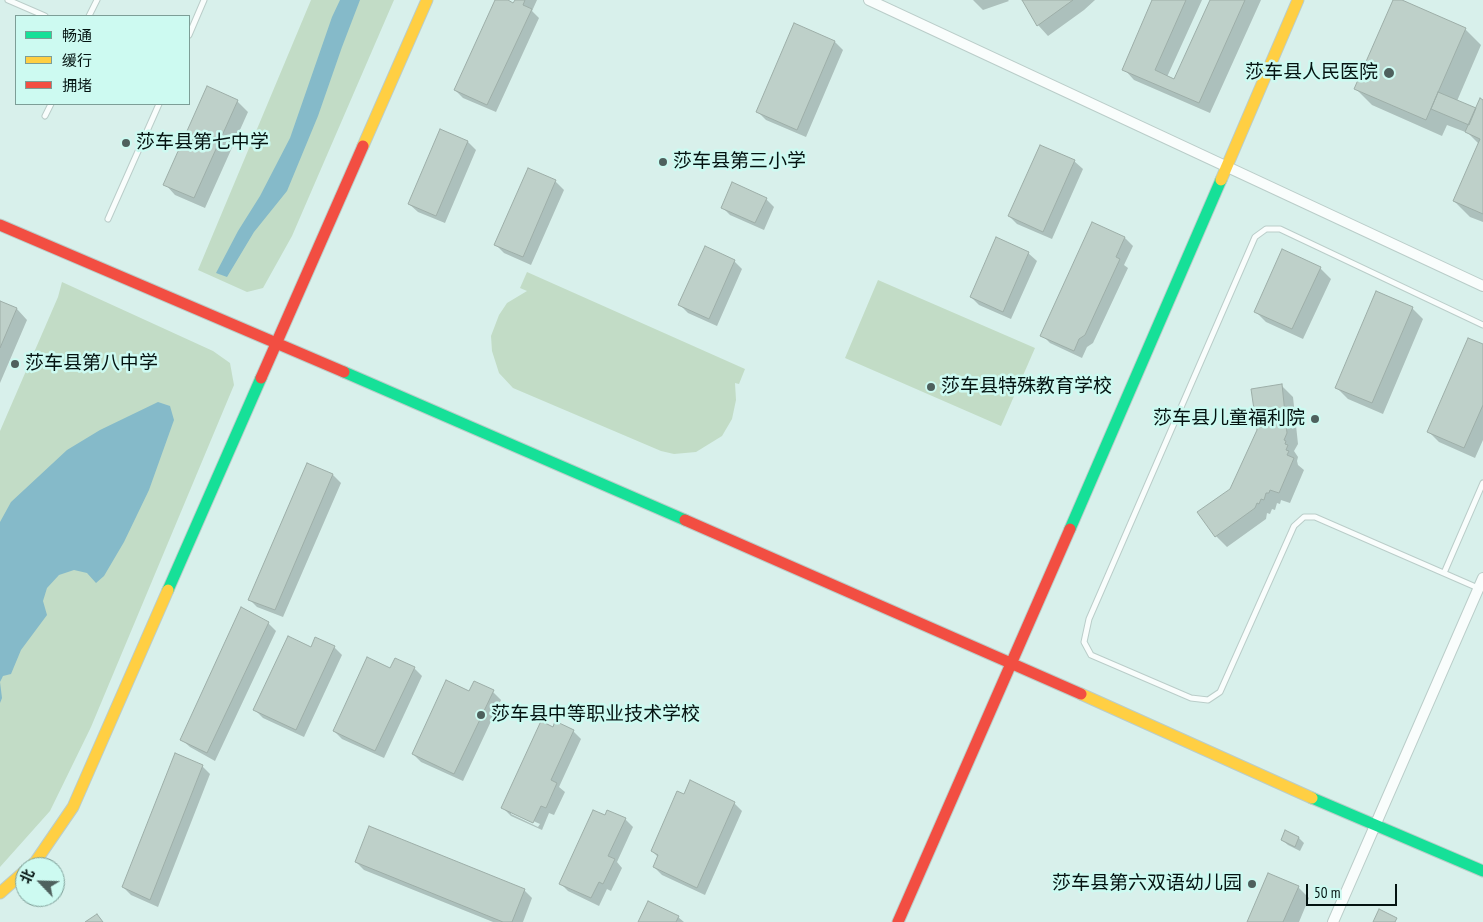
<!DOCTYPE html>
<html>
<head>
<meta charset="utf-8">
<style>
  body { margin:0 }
  #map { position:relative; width:1483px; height:922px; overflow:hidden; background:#d8f0eb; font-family:"PT Sans Narrow","Noto Sans SC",sans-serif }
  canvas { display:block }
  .legend { position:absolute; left:15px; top:15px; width:175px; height:90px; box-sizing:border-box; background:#cdfaf1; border:1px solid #7d9e97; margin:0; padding:6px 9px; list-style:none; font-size:15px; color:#041311 }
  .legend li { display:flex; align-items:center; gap:10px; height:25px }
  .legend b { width:25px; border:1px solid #7d9e97 }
  .north { position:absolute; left:15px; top:857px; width:50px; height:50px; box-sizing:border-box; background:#cdfaf1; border:1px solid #7d9e97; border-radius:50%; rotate:294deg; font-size:14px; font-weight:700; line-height:20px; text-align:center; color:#041311 }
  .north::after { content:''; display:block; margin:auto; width:18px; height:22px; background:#4e605d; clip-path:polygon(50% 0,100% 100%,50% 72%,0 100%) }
  .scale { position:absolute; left:1306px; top:884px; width:91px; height:22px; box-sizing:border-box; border:2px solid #041311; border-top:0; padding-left:6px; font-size:15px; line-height:18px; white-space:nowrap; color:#041311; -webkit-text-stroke:4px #cdfaf1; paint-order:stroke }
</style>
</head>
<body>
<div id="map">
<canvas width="1483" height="922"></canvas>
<ul class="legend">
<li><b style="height:6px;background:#16e098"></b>畅通</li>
<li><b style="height:6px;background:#ffcf43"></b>缓行</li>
<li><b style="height:6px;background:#f24e42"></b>拥堵</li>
</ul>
<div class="north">北</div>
<div class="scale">50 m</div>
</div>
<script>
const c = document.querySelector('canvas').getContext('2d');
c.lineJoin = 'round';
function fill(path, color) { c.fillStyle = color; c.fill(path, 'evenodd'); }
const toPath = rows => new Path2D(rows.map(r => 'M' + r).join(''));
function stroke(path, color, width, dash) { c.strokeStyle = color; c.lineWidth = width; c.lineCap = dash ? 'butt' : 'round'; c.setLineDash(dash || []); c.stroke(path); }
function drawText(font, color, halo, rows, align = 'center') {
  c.font = font + ' "PT Sans Narrow","Noto Sans SC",sans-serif'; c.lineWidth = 5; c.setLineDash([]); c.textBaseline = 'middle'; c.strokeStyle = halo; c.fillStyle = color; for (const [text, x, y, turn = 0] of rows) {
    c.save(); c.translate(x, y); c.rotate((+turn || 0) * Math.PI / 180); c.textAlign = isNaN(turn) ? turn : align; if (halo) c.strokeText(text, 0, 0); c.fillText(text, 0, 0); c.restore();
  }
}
fill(toPath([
  [311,0,394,0,292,236,263,288,247,292,198,270],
  [527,272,745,369,739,384,735,383,736,400,732,419,722,436,696,452,674,454,661,451,513,388,499,373,492,351,491,336,499,315,507,303,527,291,520,288],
  [878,280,1035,348,1001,426,845,358],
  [62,282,213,351,230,363,234,385,91,727,50,811,0,867,0,431,58,297]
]), '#c2dcc6');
fill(toPath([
  [340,0,360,0,342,47,318,116,287,191,254,232,227,277,216,273,238,231,260,196,290,138,332,17],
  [158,402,170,406,174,420,149,490,124,542,104,576,96,583,87,573,74,570,59,575,47,588,43,601,47,615,21,650,11,674,3,676,0,682,2,698,0,703,0,522,11,502,67,450,100,430]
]), '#85bac9');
fill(toPath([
  [497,0,505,0,514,4,516,0,537,0,532,11,539,18,496,112,463,98,455,90],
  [973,0,1008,0,1009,1,983,10],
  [1024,0,1095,0,1084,10,1048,36,1038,25],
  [1153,0,1202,0,1167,77,1175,81,1211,0,1261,0,1210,113,1134,80,1124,69],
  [1395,0,1398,0,1465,29,1481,45,1457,101,1477,110,1483,101,1483,222,1470,217,1454,201,1479,144,1468,133,1447,125,1442,136,1372,105,1356,89],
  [795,25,835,42,843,50,806,137,766,120,758,112],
  [237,101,248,112,205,208,175,195,165,184],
  [441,131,468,142,476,150,445,223,418,212,409,204],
  [1040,146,1074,161,1083,169,1052,239,1017,224,1009,216],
  [528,170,556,182,564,190,531,265,504,253,496,245],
  [766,199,774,207,764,230,730,215,722,207],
  [1093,224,1125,238,1133,246,1124,265,1128,268,1093,343,1087,347,1082,358,1050,343,1042,335],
  [1028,253,1037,261,1011,319,979,305,971,297],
  [734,261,742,269,717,326,688,313,680,305],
  [1320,268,1331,279,1303,339,1266,322,1255,311],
  [0,302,17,309,27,320,0,383],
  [1412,308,1423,319,1383,414,1348,399,1337,388],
  [1483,346,1483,440,1475,458,1439,442,1428,431],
  [1282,386,1293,397,1298,444,1294,451,1298,457,1297,461,1298,465,1304,470,1290,503,1281,500,1280,504,1277,503,1275,510,1272,509,1270,514,1267,513,1266,519,1227,547,1216,536,1231,489],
  [307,464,333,475,341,483,283,617,257,607,249,599],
  [268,623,276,631,215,761,190,747,181,739],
  [334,647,342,655,304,737,263,718,255,710],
  [414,668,422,676,384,758,342,739,334,731],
  [493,692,501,700,463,781,421,762,413,754,470,693],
  [553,728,573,731,581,739,559,787,565,792,554,815,549,813,542,830,511,816,503,808],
  [511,811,540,824,538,827,511,814],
  [202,766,210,774,158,907,131,895,123,887],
  [684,796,734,803,742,811,705,895,662,875,654,867,658,857,652,851],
  [605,817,625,819,633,827,617,862,622,868,611,891,607,889,599,906,568,891,560,883],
  [1286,832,1299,838,1304,843,1300,851,1288,845,1282,840],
  [356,862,524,890,532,898,523,922,493,922,364,870],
  [1298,887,1309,898,1299,922,1248,922],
  [678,917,684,922,639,922]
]), '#0003');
const building = toPath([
  [495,0,508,0,513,3,515,0,525,0,523,5,532,9,487,105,454,90,495,0],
  [1022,0,1073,0,1037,26,1022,0],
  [1152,0,1186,0,1155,70,1174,79,1210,0,1245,0,1199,103,1122,70,1152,0],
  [1393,0,1402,0,1466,28,1426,120,1354,89,1393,0],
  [794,23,835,41,797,130,756,112,794,23],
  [207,86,238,100,194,198,163,185,207,86],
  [1438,92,1476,108,1469,125,1431,109,1438,92],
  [1480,98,1483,100,1483,214,1453,201,1480,139,1465,132,1480,98],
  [440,129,468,141,436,216,408,204,440,129],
  [1040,145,1075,160,1043,232,1008,216,1040,145],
  [528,168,556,180,523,257,494,245,528,168],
  [732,182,767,198,755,223,721,208,732,182],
  [1092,222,1125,237,1116,257,1120,259,1085,335,1079,339,1074,351,1040,336,1092,222],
  [996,237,1029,252,1003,312,970,297,996,237],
  [705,246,735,260,709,319,678,305,705,246],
  [1282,249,1321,267,1292,329,1254,312,1282,249],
  [1376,291,1413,307,1372,403,1335,388,1376,291],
  [0,301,17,308,0,348,0,301],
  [1468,338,1483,344,1483,405,1464,448,1427,432,1468,338],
  [1282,384,1287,433,1284,440,1286,441,1285,444,1288,445,1286,450,1289,451,1287,455,1294,458,1279,493,1270,490,1269,493,1266,493,1264,500,1261,499,1259,504,1257,503,1255,508,1215,537,1197,512,1230,489,1257,430,1251,389,1282,384],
  [307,463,333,474,275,610,248,600,307,463],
  [241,607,269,622,207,753,180,740,241,607],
  [288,636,311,647,315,637,335,646,296,730,253,710,288,636],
  [367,657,390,668,395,658,415,667,375,751,333,731,367,657],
  [446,680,469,691,474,681,494,690,454,774,412,754,446,680],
  [541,721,553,727,555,721,574,730,551,780,557,783,546,808,541,806,533,823,501,808,541,721],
  [175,753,203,765,150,900,122,887,175,753],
  [690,780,735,802,697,888,653,867,658,855,651,851,677,791,684,794,690,780],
  [593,810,605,815,607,810,626,818,608,856,615,859,603,884,599,882,591,898,559,884,593,810],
  [369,826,525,889,512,922,503,922,355,862,369,826],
  [1285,830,1299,837,1295,847,1281,840,1285,830],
  [1268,873,1299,886,1283,922,1247,922,1268,873],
  [648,901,679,916,676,922,638,922,648,901],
  [1379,909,1397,918,1395,922,1373,922,1379,909],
  [97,914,103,922,85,922,97,914]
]);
fill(building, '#bed0c9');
stroke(building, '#9daea8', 1);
const lane = toPath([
  [8,0,45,16],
  [89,16,97,0],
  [189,35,204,0],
  [45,116,51,104],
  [108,219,159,104],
  [1444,573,1483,483],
  [1478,588,1315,517,1304,517,1294,526,1220,692,1208,700,1191,698,1091,655,1084,642,1089,619,1255,237,1266,229,1280,229,1483,325]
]);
const street = toPath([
  [869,0,1483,286],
  [1333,922,1483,578]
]);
const fast = toPath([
  [344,372,685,520],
  [1070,529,1221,180],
  [168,590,261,378],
  [1312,798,1483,871]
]);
const slow = toPath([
  [363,146,427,0],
  [1221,180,1298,0],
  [1081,694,1312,798],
  [30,867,36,861,73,807,168,590],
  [0,893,25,871]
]);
const jam = toPath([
  [0,225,344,372],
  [261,378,363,146],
  [685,520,1081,694],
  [898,922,1070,529]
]);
stroke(lane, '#bacdc9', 7);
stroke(street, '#bacdc9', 12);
stroke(fast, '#bacdc9', 13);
stroke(slow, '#bacdc9', 13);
stroke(jam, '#bacdc9', 13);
stroke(lane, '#f9fdfc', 5);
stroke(street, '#f9fdfc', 10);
stroke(fast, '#16e098', 11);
stroke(slow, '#ffcf43', 11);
stroke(jam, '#f24e42', 11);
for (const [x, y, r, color] of [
  [1389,73,6,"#4e605d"],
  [126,143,5,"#4e605d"],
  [663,162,5,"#4e605d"],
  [15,364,5,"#4e605d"],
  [931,387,5,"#4e605d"],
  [1315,419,5,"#4e605d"],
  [481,715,5,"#4e605d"],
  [1252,884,5,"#4e605d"]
]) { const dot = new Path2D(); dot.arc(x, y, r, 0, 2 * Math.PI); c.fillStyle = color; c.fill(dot); stroke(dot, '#cdfaf1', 2); }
drawText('19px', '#041311', '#cdfaf1', [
  ["莎车县人民医院",1378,73,"right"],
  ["莎车县第七中学",136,143],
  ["莎车县第三小学",673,162],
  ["莎车县第八中学",25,364],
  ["莎车县特殊教育学校",941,387],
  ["莎车县儿童福利院",1305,419,"right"],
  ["莎车县中等职业技术学校",491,715],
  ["莎车县第六双语幼儿园",1242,884,"right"]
], 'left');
</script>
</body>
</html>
